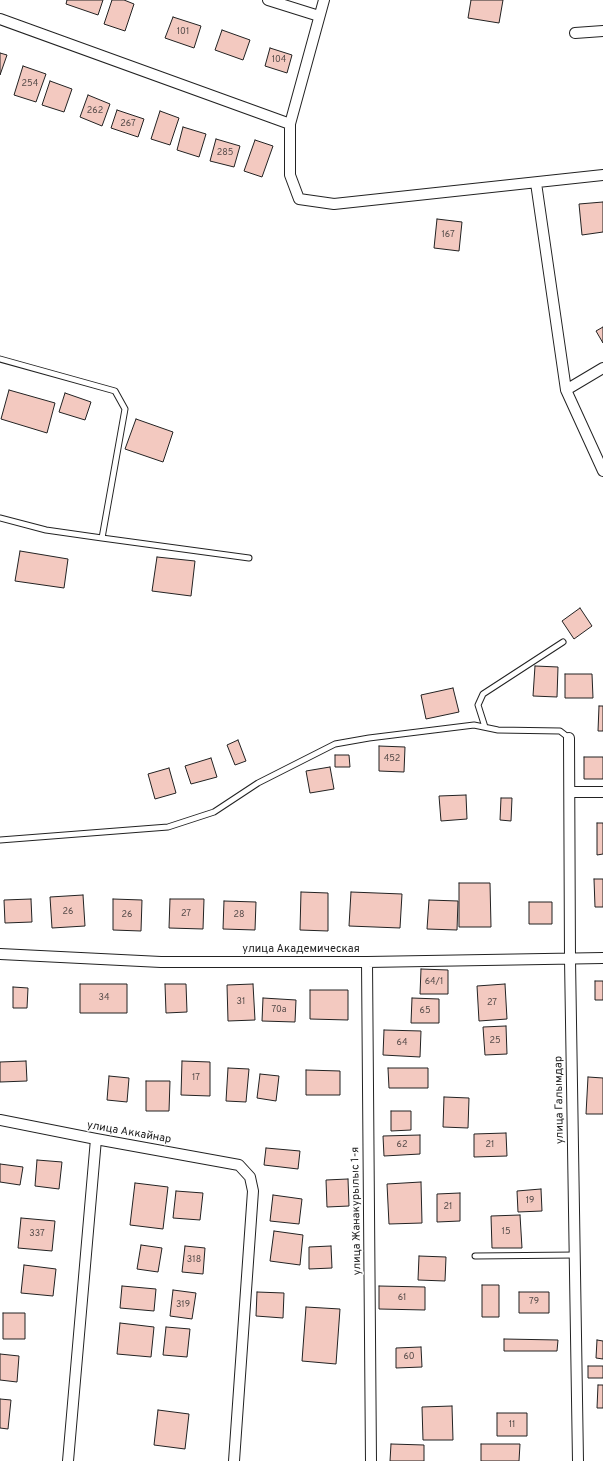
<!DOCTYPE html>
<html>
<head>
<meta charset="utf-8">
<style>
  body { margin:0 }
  canvas { display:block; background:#fff }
</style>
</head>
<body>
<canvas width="603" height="1461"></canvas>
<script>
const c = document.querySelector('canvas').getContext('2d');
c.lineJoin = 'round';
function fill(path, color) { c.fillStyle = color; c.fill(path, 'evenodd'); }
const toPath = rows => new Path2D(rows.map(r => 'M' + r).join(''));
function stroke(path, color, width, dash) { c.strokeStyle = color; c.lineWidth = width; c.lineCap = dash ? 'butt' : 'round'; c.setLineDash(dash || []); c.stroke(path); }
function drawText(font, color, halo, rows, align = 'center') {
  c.font = font + ' Overpass,sans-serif'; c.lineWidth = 3; c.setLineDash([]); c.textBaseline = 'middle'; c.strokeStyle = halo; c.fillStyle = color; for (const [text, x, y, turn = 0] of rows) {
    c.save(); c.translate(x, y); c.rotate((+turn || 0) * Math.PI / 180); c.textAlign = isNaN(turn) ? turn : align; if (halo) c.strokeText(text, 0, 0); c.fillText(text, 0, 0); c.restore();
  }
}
const building = toPath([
  [67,0,103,0,98,15,66,4,67,0],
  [112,0,124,0,134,4,125,31,104,24,112,0],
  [471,0,503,0,499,23,468,18,471,0],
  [173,17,201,26,194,48,165,38,173,17],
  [222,30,250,40,243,60,215,50,222,30],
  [270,48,292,55,287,73,265,66,270,48],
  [0,53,7,55,0,75,0,53],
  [23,66,46,74,36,102,14,95,23,66],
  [50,81,72,89,64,112,42,105,50,81],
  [88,95,110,104,102,126,80,117,88,95],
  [117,110,144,119,138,137,111,128,117,110],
  [160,111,179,118,170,145,151,139,160,111],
  [183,127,206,134,199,157,177,150,183,127],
  [216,139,240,146,234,167,210,161,216,139],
  [255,140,273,146,262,177,244,171,255,140],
  [603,202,603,232,582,235,579,204,603,202],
  [437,219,462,222,459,251,434,248,437,219],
  [603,327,603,343,596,331,603,327],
  [9,390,55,403,47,433,1,419,9,390],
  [65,393,91,402,85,420,59,412,65,393],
  [136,419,173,432,163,462,125,449,136,419],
  [20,551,68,559,64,588,15,581,20,551],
  [157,557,195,561,191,596,152,591,157,557],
  [580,608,592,626,574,639,562,621,580,608],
  [535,666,558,667,557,697,533,696,535,666],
  [565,674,592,674,593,698,565,698,565,674],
  [453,688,459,712,426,719,421,695,453,688],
  [599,706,603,706,603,731,598,731,599,706],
  [238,740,246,761,235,765,227,745,238,740],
  [379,746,405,747,404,772,379,771,379,746],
  [335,755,349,755,350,767,335,767,335,755],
  [584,757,603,757,603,779,584,779,584,757],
  [211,758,217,777,191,784,185,766,211,758],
  [330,767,334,789,310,793,306,771,330,767],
  [169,768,176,793,155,799,148,774,169,768],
  [466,795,467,819,441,821,439,796,466,795],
  [501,798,512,798,511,821,500,820,501,798],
  [597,823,603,823,603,854,597,855,597,823],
  [594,879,603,879,603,907,595,907,594,879],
  [459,883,490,883,491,927,459,927,459,883],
  [301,892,328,893,328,931,300,930,301,892],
  [351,892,402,894,400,928,349,926,351,892],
  [83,895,85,926,52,928,50,897,83,895],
  [31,899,32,922,5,923,4,900,31,899],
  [113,899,142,900,141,931,113,930,113,899],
  [170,899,204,899,203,929,169,928,170,899],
  [429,900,458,901,457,930,427,929,429,900],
  [224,901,256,902,255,930,223,929,224,901],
  [529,902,552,902,552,924,529,924,529,902],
  [421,969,448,970,448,994,420,994,421,969],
  [595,981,603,981,603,1000,595,1000,595,981],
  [80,984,127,984,127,1013,80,1013,80,984],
  [165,984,186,984,187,1012,166,1013,165,984],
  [253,984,255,1020,228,1021,227,985,253,984],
  [505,984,507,1019,479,1021,477,986,505,984],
  [13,987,28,988,27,1008,13,1008,13,987],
  [310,990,348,990,348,1020,310,1019,310,990],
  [263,998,296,1000,295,1022,262,1021,263,998],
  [412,998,439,999,439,1023,411,1023,412,998],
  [506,1026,507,1054,485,1055,483,1027,506,1026],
  [384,1030,421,1031,420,1057,383,1055,384,1030],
  [26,1061,27,1081,0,1082,0,1062,26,1061],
  [182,1061,210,1062,210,1096,181,1095,182,1061],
  [228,1068,249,1069,246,1102,226,1101,228,1068],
  [388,1068,428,1068,428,1088,389,1088,388,1068],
  [306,1070,340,1071,340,1095,306,1095,306,1070],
  [260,1074,279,1076,276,1101,257,1098,260,1074],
  [109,1076,129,1078,127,1102,107,1100,109,1076],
  [588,1077,603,1078,603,1114,586,1114,588,1077],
  [146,1081,170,1081,169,1111,146,1111,146,1081],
  [444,1097,469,1098,468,1128,443,1127,444,1097],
  [391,1111,411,1111,411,1130,391,1131,391,1111],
  [506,1133,507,1156,474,1157,474,1134,506,1133],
  [420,1135,420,1154,384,1156,383,1136,420,1135],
  [266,1148,300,1151,298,1169,264,1165,266,1148],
  [37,1160,62,1162,59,1189,35,1186,37,1160],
  [0,1164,23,1167,20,1185,0,1182,0,1164],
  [348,1179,349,1206,327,1207,326,1180,348,1179],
  [421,1182,422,1223,389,1224,387,1184,421,1182],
  [135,1183,168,1187,163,1229,130,1225,135,1183],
  [541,1189,542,1211,518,1212,517,1191,541,1189],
  [176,1191,203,1193,200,1220,173,1218,176,1191],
  [460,1193,460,1221,437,1222,437,1194,460,1193],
  [273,1195,302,1199,299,1224,270,1221,273,1195],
  [520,1215,522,1248,492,1248,491,1216,520,1215],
  [21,1218,55,1221,52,1251,18,1248,21,1218],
  [274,1231,303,1235,300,1265,270,1261,274,1231],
  [141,1245,162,1248,158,1272,137,1269,141,1245],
  [185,1246,205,1248,203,1274,182,1272,185,1246],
  [331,1246,332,1268,309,1269,309,1247,331,1246],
  [419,1256,446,1257,445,1281,418,1280,419,1256],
  [24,1265,56,1269,53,1296,21,1293,24,1265],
  [482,1285,499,1285,499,1317,482,1317,482,1285],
  [122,1286,156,1289,154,1311,120,1308,122,1286],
  [379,1286,425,1287,425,1310,379,1309,379,1286],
  [173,1290,196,1293,192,1319,170,1316,173,1290],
  [257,1292,284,1293,283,1318,256,1316,257,1292],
  [519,1292,549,1292,549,1313,519,1313,519,1292],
  [306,1307,340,1309,336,1364,302,1361,306,1307],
  [3,1313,25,1313,25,1339,3,1339,3,1313],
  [120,1323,154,1327,151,1357,117,1354,120,1323],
  [166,1327,190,1329,187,1357,163,1355,166,1327],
  [504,1339,558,1340,557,1351,504,1351,504,1339],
  [597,1340,603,1341,603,1359,596,1358,597,1340],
  [421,1347,422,1367,396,1368,396,1348,421,1347],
  [0,1354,19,1356,17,1382,0,1380,0,1354],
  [588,1366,603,1366,603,1378,588,1378,588,1366],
  [598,1385,603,1385,603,1408,597,1408,598,1385],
  [0,1399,11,1400,8,1429,0,1428,0,1399],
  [452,1406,453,1440,423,1440,422,1407,452,1406],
  [158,1410,189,1414,185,1449,154,1445,158,1410],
  [497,1413,527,1413,527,1436,497,1436,497,1413],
  [391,1444,424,1445,424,1461,390,1461,391,1444],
  [481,1444,520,1444,519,1461,481,1461,481,1444]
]);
fill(building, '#f3c9c0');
stroke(building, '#222', 1);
const lane = toPath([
  [0,359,115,391,125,409,102,538,46,530,0,518],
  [102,538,249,558],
  [485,727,478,705,483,694,563,642],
  [0,840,168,827,214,812,258,783,335,744,369,738,474,725,498,730,560,731,569,738],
  [475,1256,575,1255]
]);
const street = toPath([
  [268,0,319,16],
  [324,0,290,124,290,175,299,199,334,204,603,175],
  [0,19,290,124],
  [575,33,603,31],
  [536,183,566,390,603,471],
  [566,390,603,368],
  [569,738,570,959,578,1461],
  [570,792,603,792],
  [0,954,161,962,367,962,603,958],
  [367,962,371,1461],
  [0,1120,96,1139,239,1165,250,1177,253,1191,234,1461],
  [68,1461,96,1139]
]);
stroke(lane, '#222', 7);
stroke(street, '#222', 12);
stroke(lane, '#fff', 5);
stroke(street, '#fff', 10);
drawText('9px', '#564c4a', null, [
  ["101",183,32],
  ["104",279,60],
  ["254",30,84],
  ["262",95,111],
  ["267",128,124],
  ["285",225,153],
  ["167",448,235],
  ["452",392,759],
  ["26",68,912],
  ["27",186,914],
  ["26",127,915],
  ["28",239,915],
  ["64/1",434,982],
  ["34",104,998],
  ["31",241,1002],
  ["27",492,1003],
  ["70а",279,1010],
  ["65",425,1011],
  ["25",495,1041],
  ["64",402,1043],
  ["17",196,1078],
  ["62",402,1145],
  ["21",490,1145],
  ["19",530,1201],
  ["21",448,1207],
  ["15",506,1232],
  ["337",37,1234],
  ["318",194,1260],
  ["61",402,1298],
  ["79",534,1302],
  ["319",183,1305],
  ["60",409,1357],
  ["11",512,1425]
]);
drawText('11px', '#222', '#fff', [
  ["улица Академическая",301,950],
  ["улица Галымдар",560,1100,-91],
  ["улица Аккайнар",129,1133,10],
  ["улица Жанакурылыс 1-я",357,1211,-91]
]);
</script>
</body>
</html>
